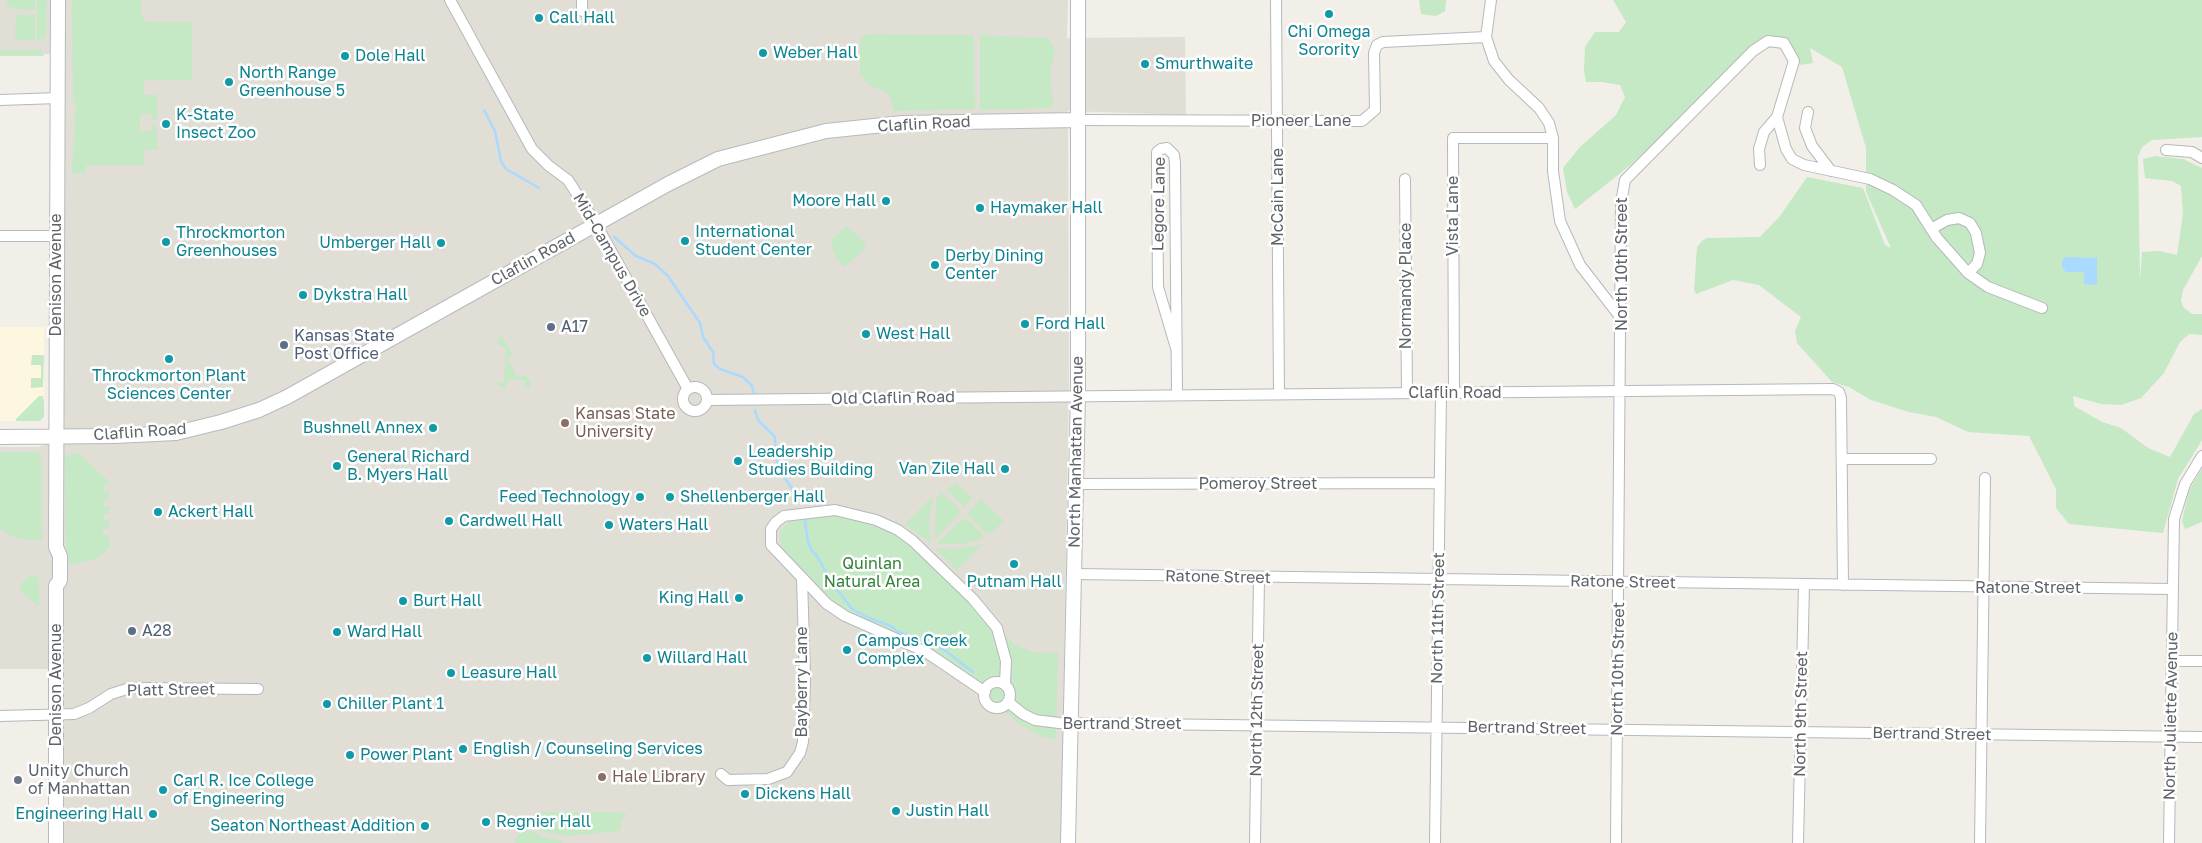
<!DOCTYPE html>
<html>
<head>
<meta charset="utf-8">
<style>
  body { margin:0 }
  canvas { display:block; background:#f1efe8 }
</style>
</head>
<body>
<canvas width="2202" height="843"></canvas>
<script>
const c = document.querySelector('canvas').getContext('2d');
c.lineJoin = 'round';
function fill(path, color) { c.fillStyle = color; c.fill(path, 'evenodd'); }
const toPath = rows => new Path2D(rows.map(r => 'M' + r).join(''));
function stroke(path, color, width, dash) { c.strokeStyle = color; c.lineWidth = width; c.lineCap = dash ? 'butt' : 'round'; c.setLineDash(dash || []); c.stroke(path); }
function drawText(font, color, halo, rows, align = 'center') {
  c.font = font + ' "Golos Text",sans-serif'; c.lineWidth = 5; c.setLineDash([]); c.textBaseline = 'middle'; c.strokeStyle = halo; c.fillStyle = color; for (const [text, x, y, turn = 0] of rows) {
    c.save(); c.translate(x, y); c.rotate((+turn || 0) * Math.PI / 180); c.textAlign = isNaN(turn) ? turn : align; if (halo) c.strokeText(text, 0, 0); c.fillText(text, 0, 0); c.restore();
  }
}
fill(toPath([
  [0,327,44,327,44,417,40,421,0,421]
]), '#fef7e0');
fill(toPath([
  [0,0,1068,0,1067,38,1185,37,1186,115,1068,111,1069,385,1061,843,62,843,62,669,0,669,0,447,38,447,48,444,57,437,63,418,63,54,0,54]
]), '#e1ded6');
fill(toPath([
  [7,0,35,0,35,10,13,9,13,7,7,7],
  [37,0,47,0,46,33,45,37,39,40,37,40],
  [72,0,141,0,142,17,147,22,192,22,192,80,144,80,144,95,157,95,157,120,152,120,152,114,140,114,140,131,152,131,152,125,157,125,157,150,144,150,144,165,86,165,86,173,72,173,76,107,73,101],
  [1419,0,1446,0,1445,11,1436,16,1421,14],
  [1613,0,2202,0,2202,137,2152,140,2142,147,2138,157,2140,281,2142,252,2159,251,2177,255,2183,213,2181,186,2172,181,2145,178,2143,159,2155,156,2183,159,2202,168,2202,256,2183,290,2181,300,2183,307,2192,314,2202,314,2202,335,2189,334,2180,342,2164,373,2141,398,2121,405,2101,404,2073,396,2074,406,2102,422,2121,428,2148,448,2170,457,2194,414,2202,409,2202,440,2178,479,2163,533,2069,524,2056,508,2056,489,2029,436,1968,432,1936,417,1909,412,1871,400,1849,387,1832,382,1797,343,1795,331,1801,317,1759,285,1733,280,1696,294,1694,290,1697,247,1702,241,1707,238,1760,237,1780,216,1807,177,1863,188,1885,245,1891,248,1866,192,1866,148,1842,67,1810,48,1813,63,1801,65,1785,40,1760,41,1633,163,1575,209,1567,192,1563,168,1580,147,1616,115,1625,97,1620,85,1602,82,1586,82,1584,71,1585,47,1595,32,1619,32,1626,22],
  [16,15,35,15,35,40,15,40],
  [871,34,974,35,975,109,894,111,891,99,886,92,870,86,860,74,860,41,865,35],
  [980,35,1049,38,1055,52,1050,72,1053,103,1050,108,980,110],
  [0,50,41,50,44,56,0,56],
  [846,226,866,243,865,248,845,267,837,260,832,248,832,240],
  [501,336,513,354,507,359,518,378,526,375,531,384,529,388,525,387,525,380,507,380,505,388,497,385,497,382,504,382,506,347,498,346,499,337],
  [32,355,44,355,43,387,31,388,31,378,41,378,41,365,31,365],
  [39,396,43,396,44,401,44,417,40,421,16,421,16,419],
  [0,452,38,452,41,456,42,540,24,540,10,535,0,528],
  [78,453,109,482,109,485,104,485,104,491,109,491,109,499,104,500,104,506,109,506,109,514,104,514,104,520,109,520,109,528,103,529,103,535,109,535,109,548,96,559,69,565,66,562,65,456],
  [2202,468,2202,522,2185,529,2182,521,2186,503,2189,491],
  [955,482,972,498,964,507,947,490],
  [941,492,959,509,959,514,935,539,936,500],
  [933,496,929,520,930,543,905,524],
  [981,499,1004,521,990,534,985,532,967,514],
  [828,514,867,520,898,535,913,547,1015,645,1032,652,1058,653,1056,739,1043,737,1020,725,948,661,920,645,849,613,833,601,791,558,782,547,780,539,781,531,789,521],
  [962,519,968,520,984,536,982,539,962,544,937,544],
  [982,545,957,570,935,548,951,549],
  [31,574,39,577,39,607,20,590,21,584],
  [542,812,578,812,583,819,588,817,590,812,616,812,626,814,626,818,621,818,621,828,619,831,569,836,544,832,533,827,531,820],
  [526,828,540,836,564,841,561,843,515,843,516,837]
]), '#c5e8c5');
fill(toPath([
  [2066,257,2097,258,2097,285,2084,284,2084,272,2066,272,2062,267,2062,261]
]), '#aadaff');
stroke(toPath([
  [484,110,495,131,501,161,506,169,539,188],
  [614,237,636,256,655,264,668,276,700,323,703,337,713,352,714,364,720,369,743,377,752,386,754,394],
  [755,410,758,420,775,437,776,458,780,471,802,503],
  [805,521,808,542,812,551,817,556,834,586,852,609,869,618,891,626,897,631,943,649,973,672]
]), '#aadaff', 2.5);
const street = toPath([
  [450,0,532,149,549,166,568,180,596,224,688,389],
  [582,0,582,11],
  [1276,0,1279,394],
  [1491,0,1486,37,1494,61,1509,80,1539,108,1549,123,1553,138,1553,171,1560,221,1580,265,1621,318],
  [0,100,58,98],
  [1808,112,1805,128,1812,146,1831,171],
  [1078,120,1362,121,1375,110,1374,53,1377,45,1383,42,1486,37],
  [2166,150,2192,152,2202,158],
  [1760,165,1759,149,1764,132,1777,117],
  [1405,179,1407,393],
  [1931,229,1947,220,1959,218,1970,223,1976,233,1980,253,1977,264,1968,273],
  [0,236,56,236],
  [1176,348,1158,287,1157,165,1157,152,1161,149,1167,148,1174,155,1175,163,1177,394],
  '683 399a12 12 0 1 1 24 0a12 12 0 1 1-24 0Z',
  [1454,393,1453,138,1553,138],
  [707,400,1833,389,1839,392,1841,398,1843,585],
  [1842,459,1931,459],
  [1076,484,1440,483],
  [1074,574,2172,589],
  [2172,661,2202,661],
  '984 695a13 13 0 1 1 26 0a13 13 0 1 1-26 0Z',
  [985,692,926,652,845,616,827,604,771,545,771,529,776,522,784,516,835,510,876,520,898,530,913,541,973,599,997,628,1006,661,1005,684],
  [1008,702,1023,714,1035,720,1059,723,2202,737],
  [0,716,74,714,89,708,111,694,130,688,258,689],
  [721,774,728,780,768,779,787,772,800,753,803,742,805,679,802,578],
  [1255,843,1259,577],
  [1435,843,1441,393],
  [1616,843,1621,203,1625,180,1753,51,1768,41,1784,43,1794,61,1777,117,1786,149,1792,159,1804,165,1870,179,1893,190,1916,205,1937,238,1968,273,1988,287,2042,308],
  [1798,843,1804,585],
  [1980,843,1985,478],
  [2169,843,2174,519,2185,484,2202,456]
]);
const secondary = toPath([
  [0,437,115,436,176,433,221,422,259,410,287,397,668,184,718,159,826,131,903,123,1078,120],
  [56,843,56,586,60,580,60,556,56,547,58,0],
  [1068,843,1078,395,1078,0]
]);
stroke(street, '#b5b8bc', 12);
stroke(secondary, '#b6babf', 16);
stroke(street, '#fff', 10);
stroke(secondary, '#fff', 14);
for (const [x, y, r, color] of [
  [1329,14,5,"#0f9aa8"],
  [539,18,5,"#0f9aa8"],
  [763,53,5,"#0f9aa8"],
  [345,56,5,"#0f9aa8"],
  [1145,64,5,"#0f9aa8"],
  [229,82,5,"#0f9aa8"],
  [166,124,5,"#0f9aa8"],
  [886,201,5,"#0f9aa8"],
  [980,208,5,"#0f9aa8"],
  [685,241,5,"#0f9aa8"],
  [166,242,5,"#0f9aa8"],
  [441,243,5,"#0f9aa8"],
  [935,265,5,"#0f9aa8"],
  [303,295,5,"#0f9aa8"],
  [1025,324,5,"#0f9aa8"],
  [551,327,5,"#5c6f8a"],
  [866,334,5,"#0f9aa8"],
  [284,345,5,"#5c6f8a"],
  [169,359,5,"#0f9aa8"],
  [565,423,5,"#8d6e63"],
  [433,428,5,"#0f9aa8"],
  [738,461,5,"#0f9aa8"],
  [337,466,5,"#0f9aa8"],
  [1005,469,5,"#0f9aa8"],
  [640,497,5,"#0f9aa8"],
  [670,497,5,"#0f9aa8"],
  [158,512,5,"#0f9aa8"],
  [449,521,5,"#0f9aa8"],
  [609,525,5,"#0f9aa8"],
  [1014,564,5,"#0f9aa8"],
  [739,598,5,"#0f9aa8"],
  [403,601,5,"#0f9aa8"],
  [132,631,5,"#5c6f8a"],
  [337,632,5,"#0f9aa8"],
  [847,650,5,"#0f9aa8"],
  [647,658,5,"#0f9aa8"],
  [451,673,5,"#0f9aa8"],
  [327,704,5,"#0f9aa8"],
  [463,749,5,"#0f9aa8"],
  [350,755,5,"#0f9aa8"],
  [602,777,5,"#8d6e63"],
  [18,780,5,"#6b7280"],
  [163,790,5,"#0f9aa8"],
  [745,794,5,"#0f9aa8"],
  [896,811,5,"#0f9aa8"],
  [153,814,5,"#0f9aa8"],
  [486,822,5,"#0f9aa8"],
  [425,826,5,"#0f9aa8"]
]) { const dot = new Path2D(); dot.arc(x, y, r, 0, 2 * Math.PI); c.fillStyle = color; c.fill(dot); stroke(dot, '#fff', 2); }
drawText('16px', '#0d838f', '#fff', [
  ["Call Hall",549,18],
  ["Chi Omega",1329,32,"center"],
  ["Sorority",1329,50,"center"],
  ["Weber Hall",773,53],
  ["Dole Hall",355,56],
  ["Smurthwaite",1155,64],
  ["North Range",239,73],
  ["Greenhouse 5",239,91],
  ["K-State",176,115],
  ["Insect Zoo",176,133],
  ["Moore Hall",876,201,"right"],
  ["Haymaker Hall",990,208],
  ["International",695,232],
  ["Student Center",695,250],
  ["Throckmorton",176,233],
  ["Greenhouses",176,251],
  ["Umberger Hall",431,243,"right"],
  ["Derby Dining",945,256],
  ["Center",945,274],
  ["Dykstra Hall",313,295],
  ["Ford Hall",1035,324],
  ["West Hall",876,334],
  ["Throckmorton Plant",169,376,"center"],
  ["Sciences Center",169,394,"center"],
  ["Bushnell Annex",423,428,"right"],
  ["Leadership",748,452],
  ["Studies Building",748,470],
  ["General Richard",347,457],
  ["B. Myers Hall",347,475],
  ["Van Zile Hall",995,469,"right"],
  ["Feed Technology",630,497,"right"],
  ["Shellenberger Hall",680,497],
  ["Ackert Hall",168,512],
  ["Cardwell Hall",459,521],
  ["Waters Hall",619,525],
  ["Putnam Hall",1014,582,"center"],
  ["King Hall",729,598,"right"],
  ["Burt Hall",413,601],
  ["Ward Hall",347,632],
  ["Campus Creek",857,641],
  ["Complex",857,659],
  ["Willard Hall",657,658],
  ["Leasure Hall",461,673],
  ["Chiller Plant 1",337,704],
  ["English / Counseling Services",473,749],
  ["Power Plant",360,755],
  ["Carl R. Ice College",173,781],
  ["of Engineering",173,799],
  ["Dickens Hall",755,794],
  ["Justin Hall",906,811],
  ["Engineering Hall",143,814,"right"],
  ["Regnier Hall",496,822],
  ["Seaton Northeast Addition",415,826,"right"]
], 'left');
drawText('16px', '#5f6368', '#fff', [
  ["Pioneer Lane",1301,121],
  ["Claflin Road",924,124,-3],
  ["McCain Lane",1278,197,-90],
  ["Legore Lane",1159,204,-89],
  ["Vista Lane",1453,216,-90],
  ["Mid-Campus Drive",612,255,60],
  ["Claflin Road",533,259,-29],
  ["North 10th Street",1622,264,-90],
  ["Denison Avenue",56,275,-90],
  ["Normandy Place",1406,286,-90],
  ["Claflin Road",1455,393],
  ["Old Claflin Road",893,398,-1],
  ["Claflin Road",140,432,-4],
  ["North Manhattan Avenue",1076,452,-89],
  ["Pomeroy Street",1258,484],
  ["Ratone Street",1218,577,1],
  ["Ratone Street",1623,582,1],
  ["Ratone Street",2028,588],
  ["North 11th Street",1438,618,-89],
  ["North 10th Street",1618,669,-89],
  ["Bayberry Lane",802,682,-90],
  ["Denison Avenue",56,685,-90],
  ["Platt Street",171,690,-1],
  ["North 12th Street",1257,710,-89],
  ["North 9th Street",1801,714,-89],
  ["North Juliette Avenue",2171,716,-89],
  ["Bertrand Street",1122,724],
  ["Bertrand Street",1527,728,1],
  ["Bertrand Street",1932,734,1]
]);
drawText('16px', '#4e5e75', '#fff', [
  ["A17",561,327],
  ["Kansas State",294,336],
  ["Post Office",294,354],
  ["A28",142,631]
], 'left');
drawText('16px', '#785e54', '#fff', [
  ["Kansas State",575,414],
  ["University",575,432],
  ["Hale Library",612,777]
], 'left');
drawText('16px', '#348238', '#fff', [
  ["Quinlan",872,564],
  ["Natural Area",872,582]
]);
drawText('16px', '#5b616d', '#fff', [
  ["Unity Church",28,771],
  ["of Manhattan",28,789]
], 'left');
</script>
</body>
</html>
